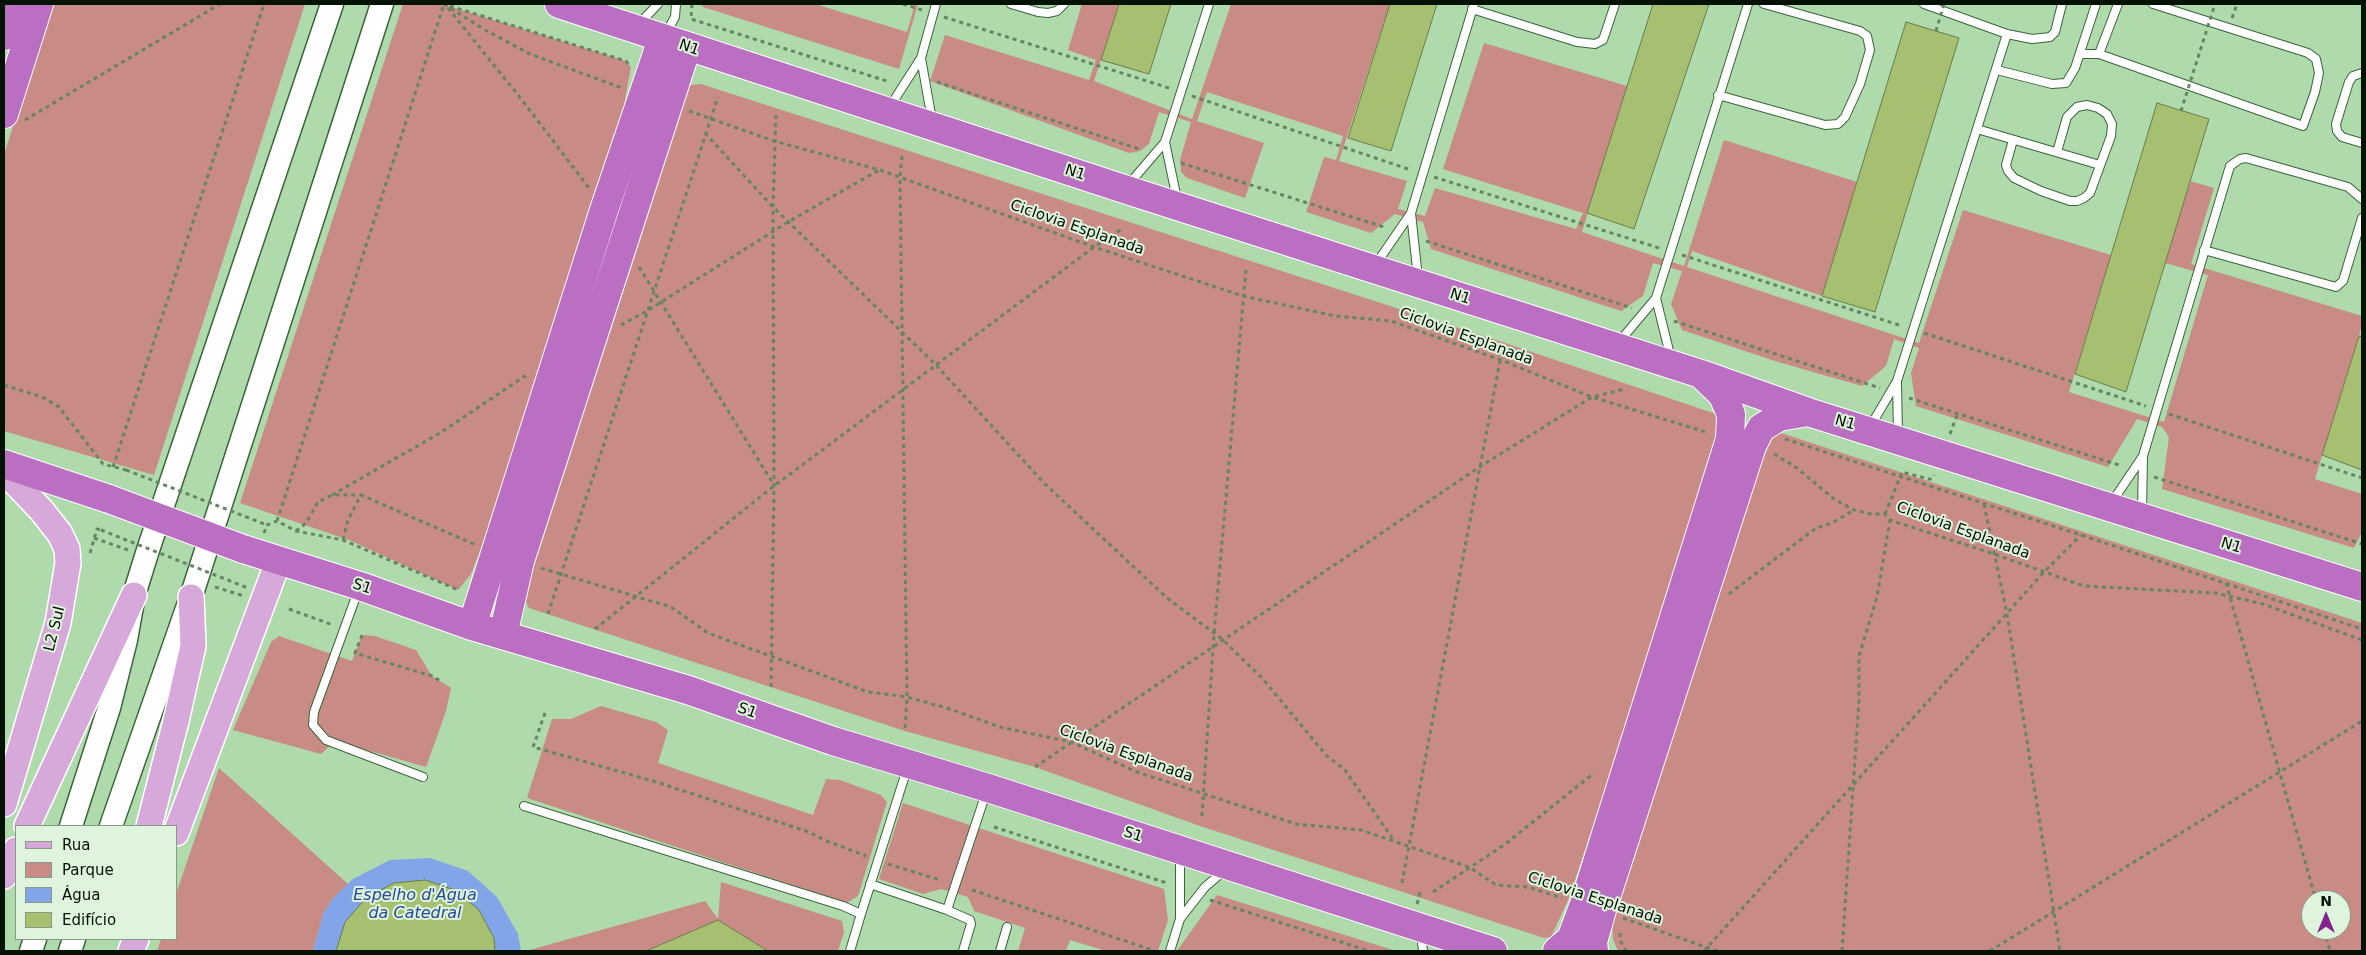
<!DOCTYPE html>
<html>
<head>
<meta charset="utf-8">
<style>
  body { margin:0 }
  #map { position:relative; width:2366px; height:955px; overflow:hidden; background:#aedaac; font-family:"DejaVu Sans",sans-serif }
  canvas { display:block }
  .frame { position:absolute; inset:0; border:5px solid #041204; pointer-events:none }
  .legend { position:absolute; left:15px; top:825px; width:162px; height:115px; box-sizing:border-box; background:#def4dc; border:1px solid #879a86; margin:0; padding:6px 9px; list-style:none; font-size:15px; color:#041204 }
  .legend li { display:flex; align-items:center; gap:10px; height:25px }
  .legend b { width:25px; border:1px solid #879a86 }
  .north { position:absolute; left:2301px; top:890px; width:50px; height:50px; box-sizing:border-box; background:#def4dc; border:1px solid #879a86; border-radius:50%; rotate:0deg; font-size:14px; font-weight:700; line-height:20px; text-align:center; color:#041204 }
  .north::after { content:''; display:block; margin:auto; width:18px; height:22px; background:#83238e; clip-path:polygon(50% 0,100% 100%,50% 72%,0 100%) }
</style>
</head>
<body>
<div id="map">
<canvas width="2366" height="955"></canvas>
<div class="frame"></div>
<ul class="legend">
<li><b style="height:6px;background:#d6a9da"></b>Rua</li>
<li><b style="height:14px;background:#c88b86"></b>Parque</li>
<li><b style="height:14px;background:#82a4e9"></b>Água</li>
<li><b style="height:14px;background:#a6bf71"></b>Edifício</li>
</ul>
<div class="north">N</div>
</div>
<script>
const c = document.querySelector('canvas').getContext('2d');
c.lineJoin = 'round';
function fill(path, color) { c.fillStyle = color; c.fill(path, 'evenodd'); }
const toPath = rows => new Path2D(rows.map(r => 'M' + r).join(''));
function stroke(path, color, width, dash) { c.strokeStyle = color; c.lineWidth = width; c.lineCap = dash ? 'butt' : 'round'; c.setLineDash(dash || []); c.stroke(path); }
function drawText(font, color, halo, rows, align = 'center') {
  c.font = font + ' "DejaVu Sans",sans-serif'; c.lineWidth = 4; c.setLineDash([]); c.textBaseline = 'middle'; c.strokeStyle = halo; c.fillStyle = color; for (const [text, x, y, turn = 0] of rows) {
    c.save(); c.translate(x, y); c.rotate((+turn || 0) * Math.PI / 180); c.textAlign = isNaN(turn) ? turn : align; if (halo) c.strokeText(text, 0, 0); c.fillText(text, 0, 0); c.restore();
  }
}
fill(toPath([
  [53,4,305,4,154,475,4,431,4,154],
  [403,4,442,4,626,61,631,67,619,133,495,513,471,574,458,590,349,540,240,503],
  [701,4,815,4,907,32,915,4,918,4,899,69,703,7],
  [1082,4,1119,4,1094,81,1192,119,1231,4,1390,4,1339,161,1407,181,1398,209,1425,216,1435,188,1576,229,1583,213,1443,169,1484,43,1627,86,1582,232,1684,266,1724,140,1857,182,1822,296,1692,251,1687,267,1919,343,1963,210,2111,255,2069,392,2164,422,2208,275,2165,263,2190,181,2214,188,2191,264,2362,316,2362,325,2315,479,2362,494,2362,532,2354,548,2162,489,2169,437,2162,427,2137,419,2108,467,1916,406,1911,373,1919,348,1894,339,1886,366,1862,386,1775,361,1682,330,1671,304,1682,271,1653,263,1643,296,1621,311,1431,249,1423,222,1395,214,1371,233,1306,212,1324,157,1336,160,1343,136,1207,92,1197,121,1264,143,1245,198,1187,178,1181,172,1180,160,1191,122,1159,112,1149,144,1140,151,1129,153,930,81,945,35,1089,80,1096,60,1068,50],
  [701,84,1505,343,1722,416,1706,496,1568,900,1551,937,1544,938,1200,826,1035,767,905,731,529,608,524,598,535,542,687,89,691,85],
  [1778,432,2362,623,2362,951,1618,951,1613,939,1612,921,1741,510,1771,440],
  [2311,900,2341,900,2341,930,2311,930],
  [362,635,375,636,416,650,432,676,451,688,446,711,426,767,335,741,321,754,233,730,271,642,279,636,352,661],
  [601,706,656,722,668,730,658,763,813,815,826,779,840,780,881,795,887,802,858,896,847,903,527,798,552,719,571,719],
  [219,768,348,884,334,897,324,912,313,951,157,951,161,939,176,939,176,894],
  [903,803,1164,889,1168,920,1158,951,1106,951,1070,940,1066,951,1018,951,1025,928,974,911,968,897,941,889,923,894,879,879],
  [721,882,842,921,844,932,838,951,768,951,718,920,646,951,526,951,705,901,718,919],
  [1217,895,1396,951,1177,951]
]), '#c88b86');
fill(toPath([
  [430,858,468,871,497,897,518,934,521,951,313,951,324,912,334,897,353,879,390,860]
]), '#82a4e9');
const building = toPath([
  [1119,4,1171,4,1149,74,1101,60,1119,4],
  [1390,4,1437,4,1391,151,1348,138,1390,4],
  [1653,4,1709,4,1634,229,1587,213,1653,4],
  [1906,22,1959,38,1875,312,1822,296,1906,22],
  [2157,103,2209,119,2126,392,2075,374,2157,103],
  [2359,336,2362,337,2362,470,2322,455,2359,336],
  [425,880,455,890,479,910,494,938,495,951,336,951,345,922,366,898,394,883,425,880],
  [718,920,768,951,646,951,718,920]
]);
fill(building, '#a6bf71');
stroke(building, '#6b7c48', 1);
const lane = toPath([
  [1011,4,1038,12,1048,13,1057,11,1064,4],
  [1924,4,2007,34,2032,39,2050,37,2055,32,2062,4],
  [1472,9,1577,42,1595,44,1603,40,1615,4],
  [639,24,658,4],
  [666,33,675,17,676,4],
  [2080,54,2099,54,2303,126,2315,92,2319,73,2316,59,2308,53,2153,4],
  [2099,54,2118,4],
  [921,58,932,120],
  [1997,70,2052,84,2066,83,2075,68,2096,4],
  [2362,73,2353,76,2349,82,2336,124,2337,131,2342,137,2362,143],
  [1718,95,1825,125,1838,124,1845,117,1860,84,1870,50,1867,36,1860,31,1764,4],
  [889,108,921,58,936,4],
  [1977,129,2100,165],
  [2013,140,2006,165,2008,171,2014,178,2041,191,2070,201,2077,201,2084,198,2090,193,2111,136,2112,124,2107,114,2098,108,2087,105,2077,107,2067,117,2057,152],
  [1165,142,1177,199],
  [1129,184,1165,142,1209,4],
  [1411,213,1418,278],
  [2204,250,2336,287,2343,281,2362,218],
  [1376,264,1411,213,1474,4],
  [1656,298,1671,359],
  [1619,342,1656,298,1748,4],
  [1897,382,1898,435],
  [1870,427,1897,381,2007,34],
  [2112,502,2143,456],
  [2142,512,2143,456,2230,166,2240,159,2246,158,2348,187,2362,199],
  [358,591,314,712,313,725,326,740,423,777],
  [524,806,843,906,861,914,907,769],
  [1180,856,1180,919],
  [870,884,947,910,970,920,971,924,963,951],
  [947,910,986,793],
  [1421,934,1423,951],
  [850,951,861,914],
  [1000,951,1007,927],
  [1170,951,1180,919,1205,887,1225,870]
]);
const secondary = toPath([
  [71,826,109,708,126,640,134,595,148,550,332,4],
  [111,826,191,597,382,4],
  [31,951,35,939],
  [70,951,74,939]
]);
const primary = toPath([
  [4,471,42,511,60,534,67,549,68,563,58,623,4,804],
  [27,826,134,595],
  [149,826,176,721,193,646,191,597],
  [176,833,278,562],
  [4,876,16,850],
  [131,951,136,939]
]);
const highway = toPath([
  [559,4,1124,189,1701,374,1808,412,2362,587],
  [4,36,14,4],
  [4,114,39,4],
  [4,464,109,499],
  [243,549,360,586,472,626,688,690,833,741,988,788,1493,951],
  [472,626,604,210,662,39],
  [503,635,520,561,687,47],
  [1557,951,1571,939,1584,904,1730,439,1731,414,1722,394,1703,376],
  [1594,951,1593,942,1602,910,1752,446,1761,428,1779,417,1808,412]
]);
stroke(lane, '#3c643b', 10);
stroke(secondary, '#3c643b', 25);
stroke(primary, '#fff', 28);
stroke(highway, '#fff', 30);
stroke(toPath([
  [444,4,485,30,530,54,622,88],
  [692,4,691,19,890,82],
  [903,4,922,10],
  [450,6,626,61,630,66],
  [448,8,522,100,589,188],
  [944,17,1169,88],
  [2232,18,2237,4],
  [937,82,1142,150],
  [1192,96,1411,170],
  [689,111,774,141,880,170,1094,247,1243,296,1335,316,1391,321,1501,360,1592,397,1709,433],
  [25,120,220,4],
  [705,133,773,207,935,364,1044,483,1167,598,1222,639,1262,678,1326,755,1345,770,1395,842],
  [902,156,900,177,907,697,905,731],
  [1181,163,1387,228],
  [1434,177,1659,248],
  [1426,241,1632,308],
  [1682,255,1902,326],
  [639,267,774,485],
  [1674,321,1880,388],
  [621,325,647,311,788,222,879,170],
  [1924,333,2146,406],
  [4,385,42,397,59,407,103,464,126,470],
  [1909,398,2122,466],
  [2169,414,2362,478],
  [1950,434,1957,415],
  [1785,439,2081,535,2362,629],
  [1774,454,1797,468,1834,499,1854,510,1871,514,1885,514,1890,520,1994,554,2084,586,2215,593,2263,604,2362,640],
  [113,467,264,4],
  [2154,477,2362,544],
  [332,495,440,433,528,374],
  [1984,504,2007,614,2060,951],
  [1885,514,1902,472,1929,479,1932,479,1934,475],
  [277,521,444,4],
  [296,531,306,523,318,502,332,495,361,495],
  [264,533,267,525,277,521,296,531,343,540,458,590],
  [94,538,128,550],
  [343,540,348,520,361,495,476,545],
  [90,553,97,529,101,530],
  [541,568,671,607,708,633,868,692,907,697,947,708,1000,727,1071,742,1137,772,1296,824,1361,830,1469,867,1496,885,1528,887,1562,898],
  [2226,583,2316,900],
  [215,587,244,596],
  [1729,594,1816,528,1832,523,1854,510],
  [289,609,333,625],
  [548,614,718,97],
  [595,629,774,486,1094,247,1122,229],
  [362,635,355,653,432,676,442,682],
  [771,687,774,486,773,207,776,115],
  [545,713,533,747,653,781,809,832,824,840,866,856],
  [1035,767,1481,466,1592,397,1625,389],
  [1202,816,1214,634,1246,269],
  [994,827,1167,883],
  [888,864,940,880],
  [1402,883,1502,350],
  [972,890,1155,951],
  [1433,892,1504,845,1594,773],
  [1210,900,1369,951],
  [1417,904,1421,889],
  [1623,918,1717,951],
  [2324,930,2330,951],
  [1620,933,1621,942,1626,951],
  [1704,951,2044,572,2081,535],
  [1842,951,1859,700,1859,656,1877,597,1890,520],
  [1990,951,2362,721]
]), '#668565', 3, [4, 4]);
stroke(lane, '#fff', 8);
stroke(secondary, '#fff', 22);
stroke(primary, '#d6a9da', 25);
stroke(highway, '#ba6fc2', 28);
const highwayBridge = toPath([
  [109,499,243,549]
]);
stroke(highwayBridge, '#fff', 30, []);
stroke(toPath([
  [1936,31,1944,4],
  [2181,111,2215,4],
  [126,470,267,525],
  [101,530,248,588]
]), '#668565', 3, [4, 4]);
stroke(highwayBridge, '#ba6fc2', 28);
drawText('15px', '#041204', '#def4dc', [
  ["N1",689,48,19],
  ["N1",1075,173,18],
  ["Ciclovia Esplanada",1077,228,19],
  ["N1",1460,297,18],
  ["Ciclovia Esplanada",1466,337,20],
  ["N1",1845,423,16],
  ["Ciclovia Esplanada",1963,531,20],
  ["N1",2231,546,17],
  ["S1",362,587,18],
  ["L2 Sul",55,629,-76],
  ["S1",747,711,20],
  ["Ciclovia Esplanada",1126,754,20],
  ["S1",1133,835,18],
  ["Ciclovia Esplanada",1595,899,18]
]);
drawText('italic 16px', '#264a99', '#def4dc', [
  ["Espelho d'Água",415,896],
  ["da Catedral",415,914]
]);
</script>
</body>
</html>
